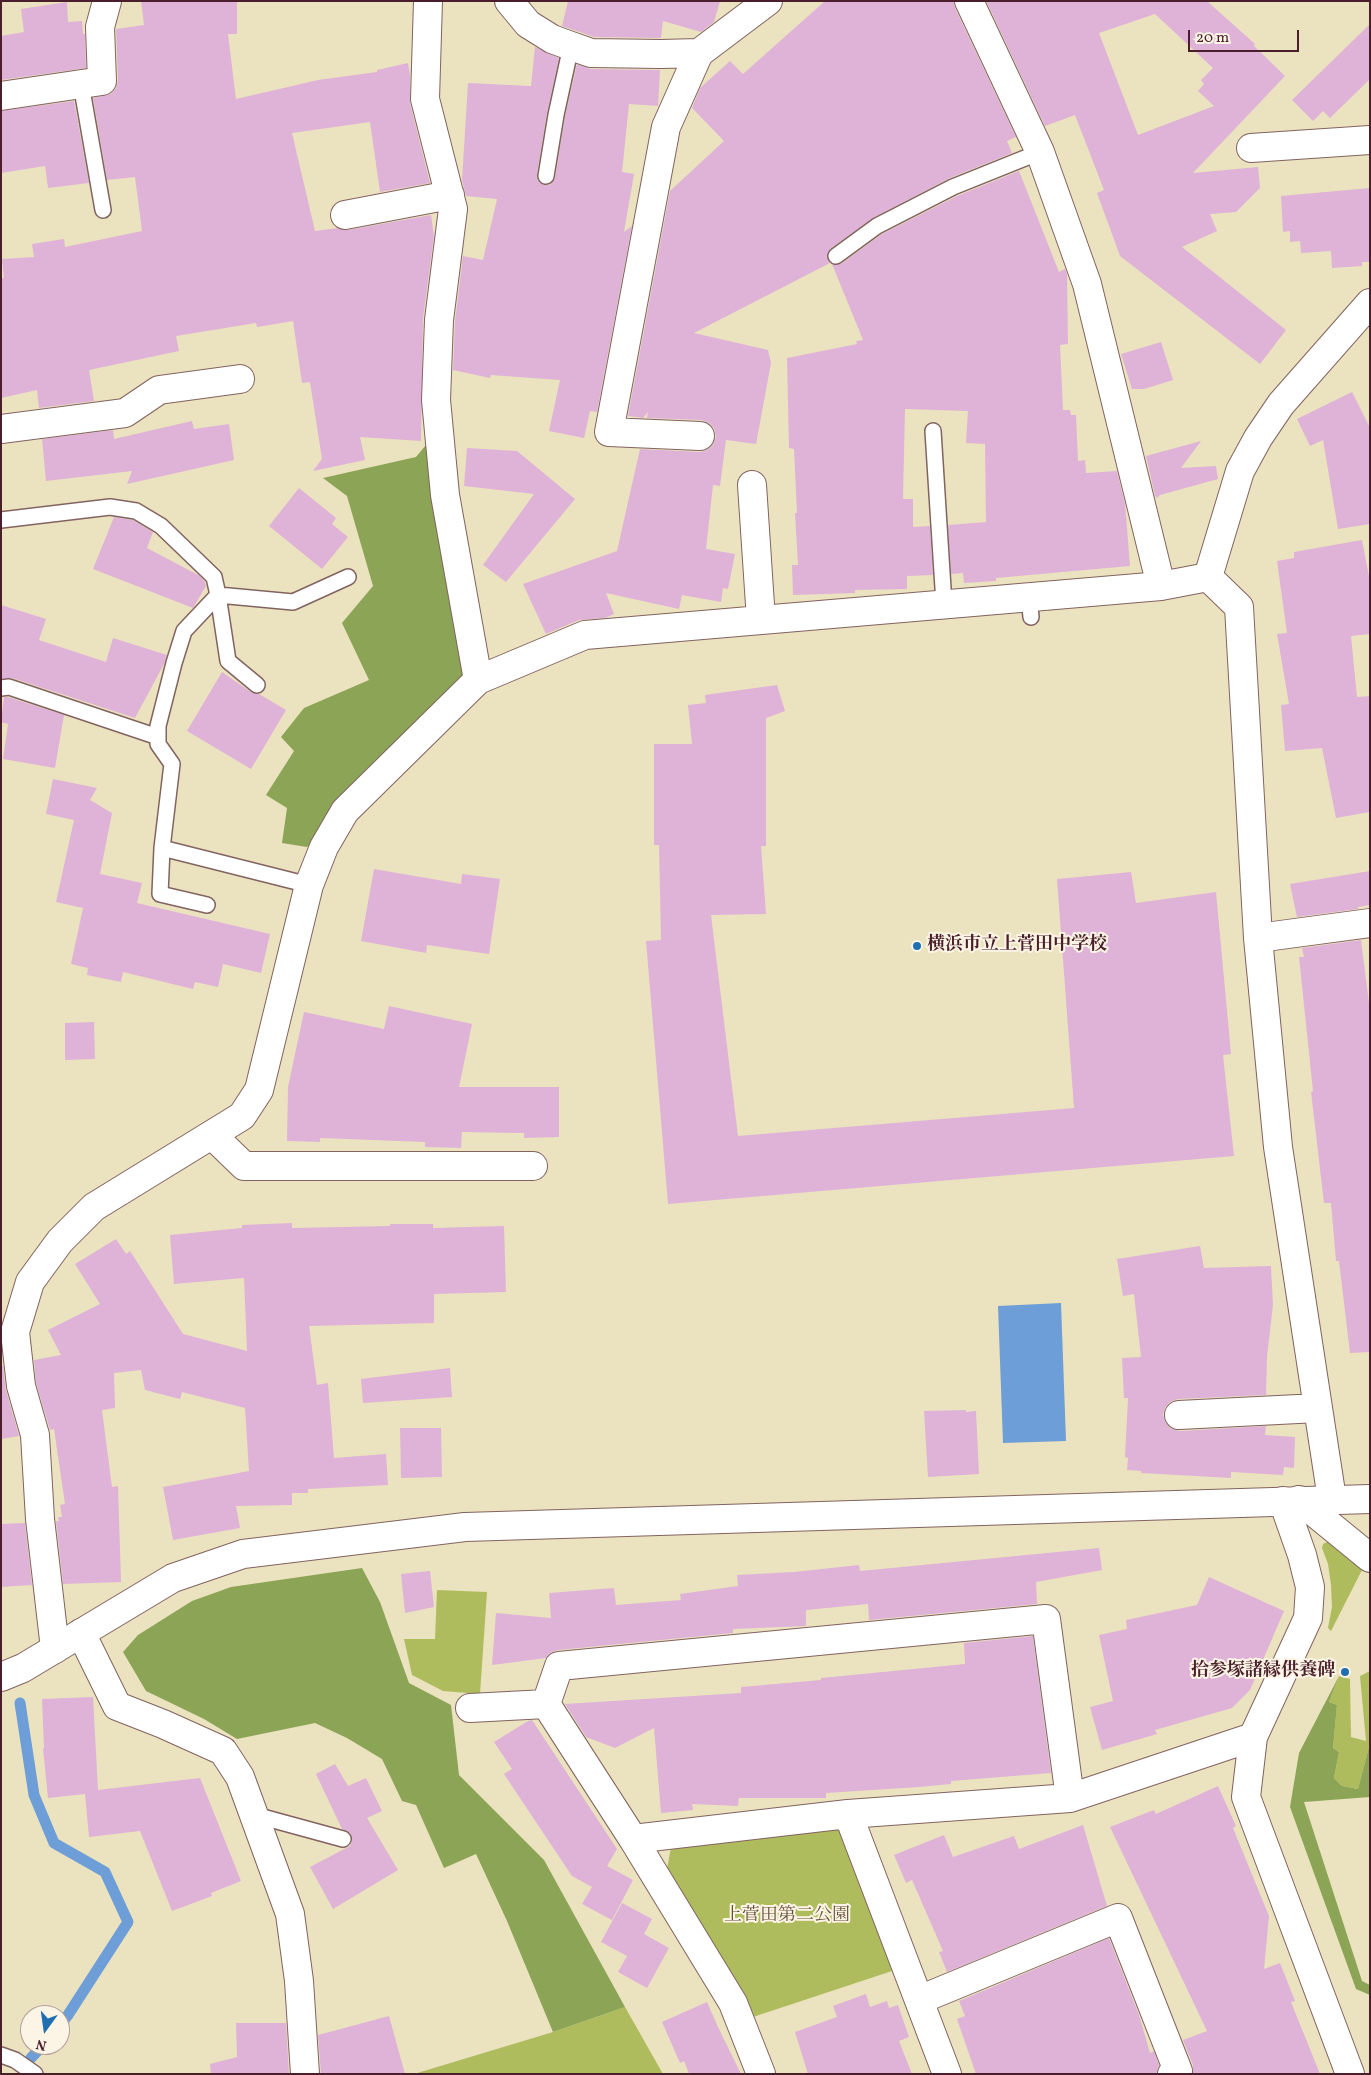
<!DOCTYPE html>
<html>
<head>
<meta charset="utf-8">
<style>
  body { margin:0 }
  #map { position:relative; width:1371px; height:2075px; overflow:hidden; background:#ebe2bf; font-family:Vollkorn,serif }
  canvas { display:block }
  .frame { position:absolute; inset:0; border:2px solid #4a1f2b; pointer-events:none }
  .north { position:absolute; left:20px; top:2005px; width:50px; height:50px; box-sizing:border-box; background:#fcf5e5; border:1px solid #b59f9b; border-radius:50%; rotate:194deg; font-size:14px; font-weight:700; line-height:20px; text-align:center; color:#4a1f2b }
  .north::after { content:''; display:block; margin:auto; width:18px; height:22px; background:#1f6fb2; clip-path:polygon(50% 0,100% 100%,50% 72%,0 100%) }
  .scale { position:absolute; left:1188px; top:30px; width:111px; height:22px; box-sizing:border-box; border:2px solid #4a1f2b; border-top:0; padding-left:6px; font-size:15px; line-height:18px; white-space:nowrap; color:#4a1f2b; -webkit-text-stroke:4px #fcf5e5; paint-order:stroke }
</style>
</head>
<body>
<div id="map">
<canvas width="1371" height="2075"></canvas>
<div class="frame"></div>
<div class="north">N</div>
<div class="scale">20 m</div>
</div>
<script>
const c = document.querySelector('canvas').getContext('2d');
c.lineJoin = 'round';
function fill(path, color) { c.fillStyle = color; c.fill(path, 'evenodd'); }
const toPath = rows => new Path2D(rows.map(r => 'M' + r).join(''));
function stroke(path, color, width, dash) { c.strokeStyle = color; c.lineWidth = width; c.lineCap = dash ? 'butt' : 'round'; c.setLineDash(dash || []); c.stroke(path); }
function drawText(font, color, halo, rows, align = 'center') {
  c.font = font + ' Vollkorn,"Noto Serif JP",serif'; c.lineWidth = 4; c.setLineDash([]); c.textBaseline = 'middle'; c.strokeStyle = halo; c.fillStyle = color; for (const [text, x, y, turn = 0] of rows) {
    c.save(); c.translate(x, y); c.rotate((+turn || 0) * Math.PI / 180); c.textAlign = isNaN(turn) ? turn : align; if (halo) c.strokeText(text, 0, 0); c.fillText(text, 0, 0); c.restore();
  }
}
fill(toPath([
  [1327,1542,1332,1543,1364,1566,1331,1631,1328,1628,1332,1607,1331,1585,1328,1564,1322,1548,1323,1544],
  [437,1590,487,1592,480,1694,443,1691,412,1675,404,1639,435,1639],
  [1370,1671,1370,1743,1358,1789,1342,1786,1334,1778,1339,1752,1333,1748,1337,1705,1329,1702,1339,1676,1350,1679,1351,1737,1366,1741,1360,1676],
  [840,1826,892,1971,750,2018,666,1875,671,1847],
  [625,2007,663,2074,414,2074,553,2032]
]), '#afbc5e');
fill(toPath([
  [431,439,470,672,318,837,307,847,282,843,287,808,266,795,294,751,281,737,304,708,369,680,342,623,373,586,347,496,323,478,416,457],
  [362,1568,380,1602,409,1683,451,1705,459,1775,544,1860,625,2007,553,2032,507,1921,476,1854,444,1868,416,1805,402,1801,382,1759,347,1738,315,1723,237,1739,204,1719,146,1691,123,1652,138,1635,192,1601,231,1587],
  [1339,1676,1329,1702,1337,1705,1333,1748,1339,1752,1334,1778,1342,1786,1358,1789,1370,1743,1370,1797,1304,1802,1362,1981,1370,1985,1370,1995,1356,1989,1290,1807,1299,1753]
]), '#8ba455');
fill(toPath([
  [1061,1303,1066,1441,1003,1443,998,1306]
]), '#6d9ed7');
stroke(toPath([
  [20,1703,34,1795,54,1843,105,1872,128,1922,68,2015,60,2025],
  [31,2058,43,2045]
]), '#6d9ed7', 11);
fill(toPath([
  [141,1,237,1,237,34,228,34,236,99,318,80,377,72,377,70,408,63,410,75,410,103,430,183,380,192,370,122,292,133,315,231,338,228,348,230,431,215,434,236,423,319,421,441,360,437,365,460,313,471,322,459,310,382,302,383,293,321,257,327,256,323,176,336,179,351,89,370,94,401,39,408,37,390,1,398,1,278,4,278,2,259,34,257,32,244,64,239,65,247,142,231,135,177,107,180,93,98,111,94,116,88,118,80,116,29,144,25],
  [568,1,720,1,714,22,701,32,663,21,661,38,594,37,562,26],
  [825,1,954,1,955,8,1016,137,1007,141,1012,153,950,178,873,218,830,249,827,257,830,263,694,333,768,350,771,363,756,444,726,440,720,486,713,485,706,549,735,554,728,589,723,588,721,602,682,595,679,609,606,593,614,614,605,618,579,620,546,634,523,584,617,551,640,449,700,452,707,450,713,445,716,437,714,428,709,423,701,420,647,418,648,412,643,418,628,416,670,191,724,141,692,108,700,88,730,61,743,74],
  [986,1,1207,1,1255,44,1254,46,1285,76,1193,173,1258,167,1260,188,1236,212,1210,214,1217,231,1182,247,1286,330,1260,364,1120,256,1097,193,1104,190,1075,115,1045,126],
  [1155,14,1213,68,1201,80,1204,84,1198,91,1214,106,1138,135,1099,33],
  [67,2,68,22,82,21,83,34,85,34,86,68,1,80,1,36,24,32,21,9],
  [1370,24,1370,79,1330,118,1323,111,1313,121,1292,100],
  [535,47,559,58,547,113,537,174,537,180,544,185,550,185,555,178,565,117,577,64,591,69,660,70,658,106,629,104,622,172,634,174,624,232,632,226,597,412,590,411,584,438,549,431,560,380,491,375,490,378,453,370,455,321,463,256,483,260,497,199,466,196,462,180,468,83,531,86],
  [74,101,89,183,48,188,45,166,1,173,1,111],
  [1019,171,1059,272,1065,269,1067,274,1068,344,1060,345,1063,410,1070,410,1071,415,1076,415,1078,461,1085,460,1086,473,1117,471,1125,504,1130,566,996,578,996,581,964,583,963,573,951,574,948,525,986,522,985,444,966,443,968,411,905,409,903,499,913,499,913,527,930,526,933,575,907,576,907,589,855,590,855,593,793,595,792,565,798,565,795,513,797,513,794,449,789,448,787,358,857,344,856,341,863,340,832,264,841,264,882,234,957,196],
  [1370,188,1370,262,1362,262,1362,266,1332,268,1331,251,1301,253,1300,241,1290,242,1290,231,1283,232,1281,196],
  [1161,342,1173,380,1144,389,1132,389,1121,354],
  [1352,392,1370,428,1370,524,1338,529,1323,440,1310,446,1297,419],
  [192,421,194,429,229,424,234,460,127,484,132,471,46,481,42,439,113,430,114,439],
  [1201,441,1181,468,1216,466,1218,479,1160,495,1157,498,1155,496,1146,456],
  [467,448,517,451,575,499,506,582,483,565,534,494,464,486],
  [299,488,336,518,332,524,348,537,322,569,269,526],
  [114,517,133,520,153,532,147,548,200,576,205,582,206,586,193,608,93,569],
  [1362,540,1370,582,1370,634,1351,636,1357,697,1370,696,1370,812,1336,818,1322,748,1285,751,1281,705,1289,704,1277,634,1287,633,1277,561,1294,558,1294,552],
  [1,605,46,619,39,640,106,662,113,638,167,655,164,664,135,718,12,678,1,679],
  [222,672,251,692,259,694,286,710,251,769,187,731],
  [777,685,785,711,766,718,766,846,761,846,766,914,711,915,738,1136,1074,1108,1057,879,1131,872,1136,903,1216,892,1231,1054,1223,1055,1234,1156,668,1204,646,941,661,940,659,845,654,845,654,744,692,744,688,705,706,703,705,695],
  [4,697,8,697,64,715,55,768,3,759,8,724,1,722],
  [53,779,97,788,90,800,112,813,100,874,142,883,137,903,270,934,261,973,223,964,218,987,195,982,193,989,123,972,121,982,87,975,88,968,71,964,83,908,56,902,74,820,46,814],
  [374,869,461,884,462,874,500,879,489,954,427,945,426,953,361,941],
  [1370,871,1370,905,1358,907,1358,909,1297,917,1290,884],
  [1361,940,1370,1011,1370,1352,1350,1353,1339,1261,1336,1261,1331,1203,1324,1203,1311,1092,1313,1091,1299,957,1304,957,1302,948],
  [389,1006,472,1024,459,1087,559,1087,559,1137,524,1138,524,1133,462,1132,461,1148,425,1147,425,1142,320,1138,320,1142,287,1141,288,1087,304,1012,384,1029],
  [94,1022,95,1059,65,1060,65,1023],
  [292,1223,292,1228,390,1226,390,1224,433,1224,433,1228,504,1226,506,1292,434,1294,434,1323,309,1326,317,1385,328,1383,334,1458,386,1454,388,1485,308,1489,308,1493,292,1493,292,1505,236,1506,240,1528,173,1540,163,1487,249,1471,245,1408,182,1392,180,1399,145,1390,141,1370,114,1373,115,1408,102,1410,112,1487,118,1486,121,1582,63,1584,56,1521,59,1521,58,1517,62,1517,60,1505,65,1504,54,1429,50,1430,36,1383,34,1360,61,1355,48,1330,100,1304,75,1264,116,1239,126,1254,130,1251,183,1334,247,1351,244,1278,174,1284,170,1235,242,1228,242,1225],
  [1200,1246,1204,1268,1271,1266,1273,1304,1267,1357,1266,1395,1178,1399,1170,1402,1165,1408,1163,1415,1166,1423,1171,1429,1180,1431,1266,1426,1265,1435,1295,1437,1294,1468,1284,1467,1283,1475,1231,1472,1231,1478,1141,1473,1141,1471,1127,1470,1128,1458,1125,1457,1128,1398,1124,1398,1122,1358,1141,1357,1134,1294,1123,1296,1117,1259],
  [1,1366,3,1366,6,1390,19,1436,1,1439],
  [450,1368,452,1397,363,1403,361,1379],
  [966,1410,966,1412,976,1411,979,1474,928,1477,924,1411],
  [400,1428,441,1428,442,1477,401,1478],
  [25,1523,32,1585,1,1587,1,1524],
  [1099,1548,1102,1570,1036,1582,1037,1604,869,1620,868,1604,806,1610,806,1626,733,1629,733,1633,558,1650,550,1653,546,1658,492,1665,496,1613,551,1618,549,1593,614,1588,616,1605,681,1600,680,1594,738,1586,737,1575,794,1572,859,1565,860,1571],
  [430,1571,434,1607,405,1613,401,1574],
  [1209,1577,1284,1611,1250,1690,1232,1708,1155,1730,1157,1734,1102,1750,1090,1707,1113,1701,1099,1635,1127,1629,1126,1620,1197,1605],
  [1033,1636,1051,1773,951,1781,951,1784,919,1787,826,1793,826,1798,739,1798,738,1806,692,1804,693,1810,661,1813,654,1728,615,1748,586,1737,565,1704,741,1693,741,1687,821,1680,821,1678,965,1664,964,1643],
  [93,1697,98,1790,200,1778,241,1881,211,1893,212,1896,172,1911,140,1831,89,1837,85,1794,48,1798,43,1749,44,1748,42,1699],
  [532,1720,617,1849,607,1866,633,1880,612,1920,582,1904,592,1887,572,1876,504,1774,512,1769,494,1742,528,1721],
  [335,1764,348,1786,366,1778,382,1811,367,1818,398,1870,333,1909,310,1867,350,1846,352,1841,350,1833,342,1829,316,1774],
  [1218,1786,1236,1826,1233,1828,1269,1916,1264,1969,1280,1963,1295,2001,1291,2002,1320,2074,1193,2074,1193,2065,1183,2040,1207,2031,1110,1827,1154,1810,1156,1814],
  [1083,1825,1107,1906,947,1972,939,1952,943,1951,912,1880,906,1883,894,1855,944,1835,953,1857,1014,1836,1019,1849],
  [622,1903,652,1919,644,1934,669,1948,647,1988,618,1972,627,1956,601,1942],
  [1109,1938,1139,2015,1150,2053,1154,2051,1159,2065,1156,2074,976,2074,957,2019,965,2016,959,2001],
  [866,1994,870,2007,887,2001,889,2008,898,2005,909,2037,899,2041,912,2074,808,2074,795,2032,837,2017,833,2006],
  [707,2002,718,2027,741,2074,689,2074,684,2061,680,2063,662,2022],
  [389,2016,405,2074,321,2074,318,2035],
  [236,2023,286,2023,289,2074,211,2074,210,2064,237,2057]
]), '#dfb3d8');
const lane = toPath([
  [81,84,103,210],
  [546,176,556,115,571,46],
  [836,256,877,226,953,187,1040,152],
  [933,431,944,604],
  [1,520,110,507,136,511,161,526,214,577,218,595,184,631,174,663,158,726,158,744,172,764,162,848,309,885],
  [1029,597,1031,617],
  [257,685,228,661,218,595,293,602,348,577],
  [1,688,9,687,158,737],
  [162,848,160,894,207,905],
  [255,1815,343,1839],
  [1,2055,15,2060,35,2074]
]);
const street = toPath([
  [428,1,425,99,453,209,439,320,436,400,445,495,478,680],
  [509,1,528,24,552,39,571,46,591,53,661,54,699,53,768,1],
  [969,1,1040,152,1087,284,1161,586],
  [699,53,666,127,609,432,700,436],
  [1,96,102,81,100,27,107,1],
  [1251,148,1370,140],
  [345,215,450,195],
  [1,429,125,413,159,390,240,379],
  [752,485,761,620],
  [1208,577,1240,471,1258,438,1281,404,1370,303],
  [1258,938,1370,923],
  [212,1135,244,1166,533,1166],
  [1179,1415,1318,1408],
  [1299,1500,1370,1558],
  [81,1633,117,1706,163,1724,223,1751,240,1777,290,1914,299,1981,305,2074],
  [55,1649,40,1519,35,1435,21,1386,15,1332,30,1282,60,1241,94,1207,242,1116,259,1090,309,885,324,847,345,811,478,680,585,635,1161,586,1208,577,1239,607,1258,938,1278,1147,1332,1499],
  [470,1708,546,1704],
  [1253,1737,1246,1797,1350,2074],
  [848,1814,947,2074],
  [633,1839,848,1814,1070,1798,1253,1737,1308,1618,1310,1587,1302,1555,1283,1501],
  [919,2000,1118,1918,1178,2071,1172,2074],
  [761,2074,733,2003,633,1839,546,1704,559,1666,1046,1619,1070,1798]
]);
const secondary = toPath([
  [1,1677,23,1668,173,1578,243,1554,465,1527,1370,1499]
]);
stroke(lane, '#82635f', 18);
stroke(street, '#82635f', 30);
stroke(secondary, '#82635f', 30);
stroke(lane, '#fff', 15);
stroke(street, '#fff', 28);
stroke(secondary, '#fff', 28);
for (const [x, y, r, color] of [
  [917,946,5,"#1f6fb2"],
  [1345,1672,5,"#1f6fb2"]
]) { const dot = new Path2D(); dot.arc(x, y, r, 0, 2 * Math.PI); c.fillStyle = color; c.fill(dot); stroke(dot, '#fcf5e5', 2); }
drawText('bold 18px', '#4a1f2b', '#fcf5e5', [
  ["横浜市立上菅田中学校",927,946],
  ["拾参塚諸縁供養碑",1335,1672,"right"]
], 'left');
drawText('18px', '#684e3a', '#fcf5e5', [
  ["上菅田第二公園",787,1917]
]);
</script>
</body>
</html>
